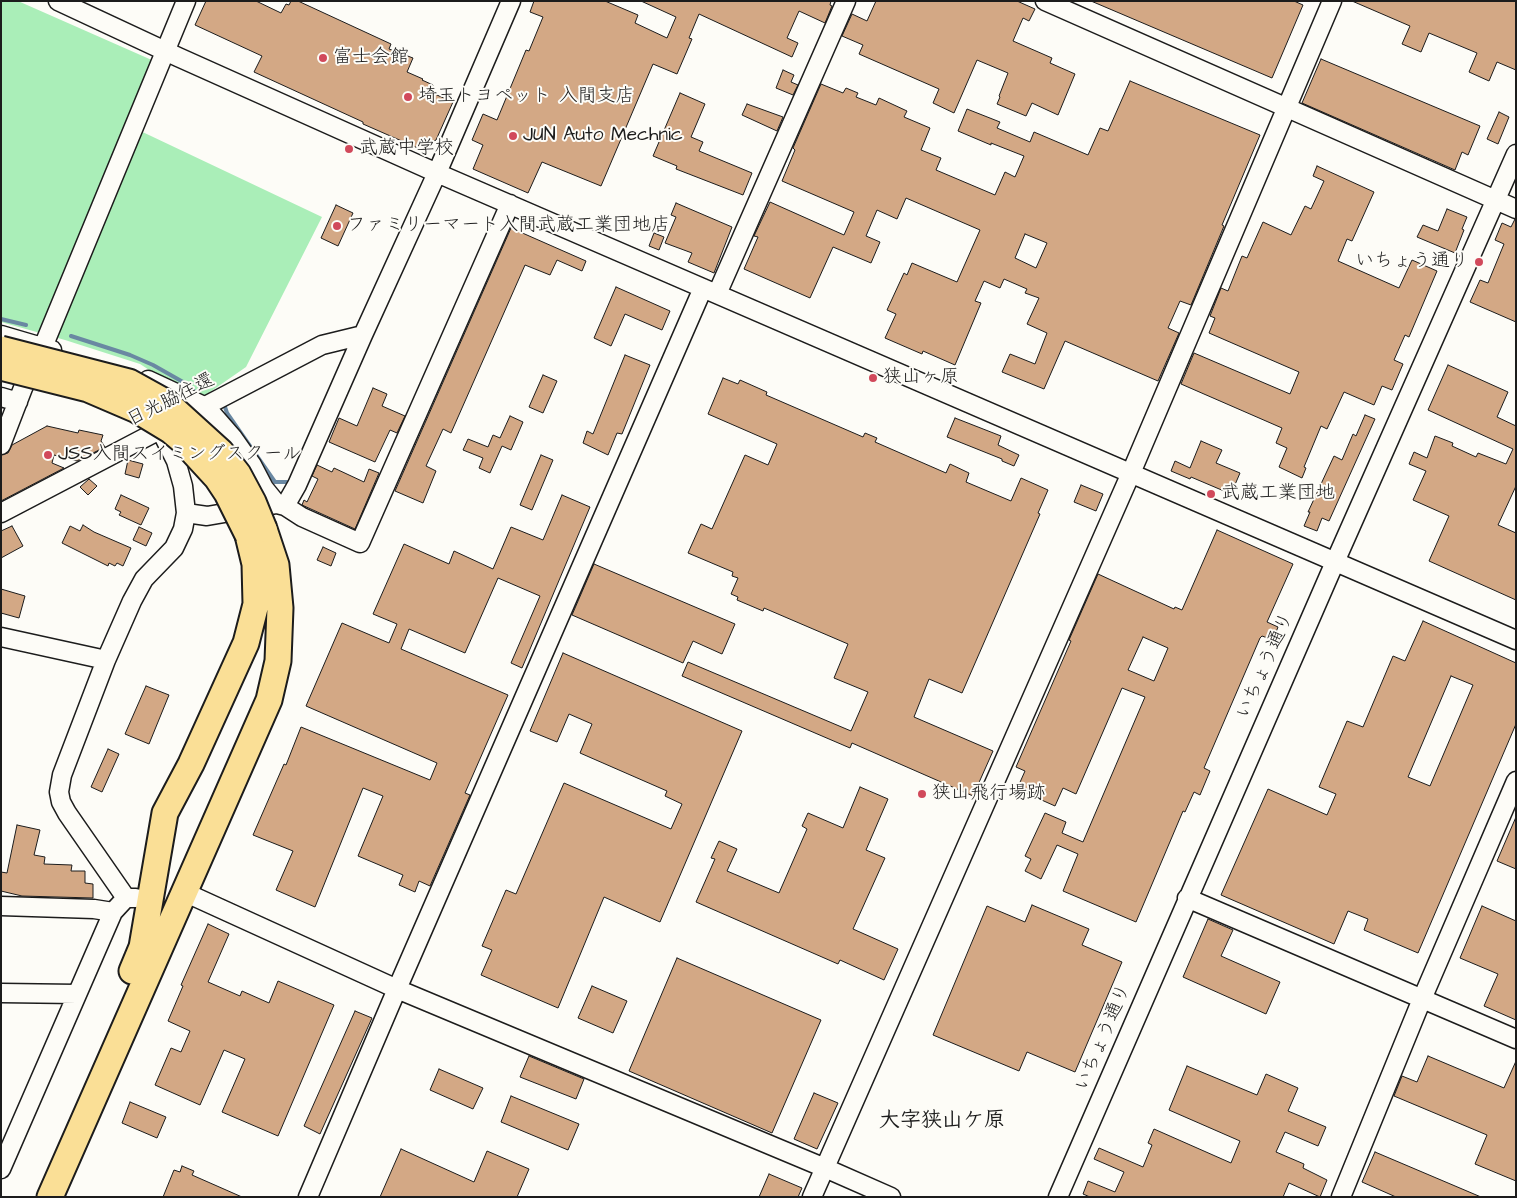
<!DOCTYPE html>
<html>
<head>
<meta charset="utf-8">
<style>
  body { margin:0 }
  #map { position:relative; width:1517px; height:1198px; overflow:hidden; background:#fdfcf7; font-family:"Architects Daughter",sans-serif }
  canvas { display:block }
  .frame { position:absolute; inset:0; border:2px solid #1c1c1c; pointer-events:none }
</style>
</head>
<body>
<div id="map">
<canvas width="1517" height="1198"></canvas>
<div class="frame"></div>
</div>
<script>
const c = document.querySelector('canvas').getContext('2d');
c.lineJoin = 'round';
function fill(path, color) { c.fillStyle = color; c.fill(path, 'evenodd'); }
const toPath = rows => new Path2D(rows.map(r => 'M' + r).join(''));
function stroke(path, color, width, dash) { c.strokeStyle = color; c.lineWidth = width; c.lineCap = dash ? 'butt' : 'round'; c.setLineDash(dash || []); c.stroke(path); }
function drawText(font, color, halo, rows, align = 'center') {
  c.font = font + ' "Architects Daughter","Klee One",sans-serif'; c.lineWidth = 4; c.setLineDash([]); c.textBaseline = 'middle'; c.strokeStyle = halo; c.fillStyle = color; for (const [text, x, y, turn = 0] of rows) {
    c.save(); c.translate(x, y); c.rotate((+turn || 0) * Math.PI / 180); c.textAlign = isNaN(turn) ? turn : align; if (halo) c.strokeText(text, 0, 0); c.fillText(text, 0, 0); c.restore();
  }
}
fill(toPath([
  [1,1,18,1,154,61,132,127,322,217,246,367,197,401,140,364,65,340,1,322]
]), '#aaeeb8');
stroke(toPath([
  [1,319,26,325],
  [71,336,130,355,153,365,183,382,194,391],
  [225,407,227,413,275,482,287,482]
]), '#6a88a2', 4);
const building = toPath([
  [206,1,256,1,281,13,286,4,289,5,291,1,298,1,391,44,389,49,413,58,407,72,423,79,422,80,433,85,430,92,453,102,436,140,420,149,363,124,363,122,254,72,262,56,195,25,206,1],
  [534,1,605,1,638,15,635,23,667,38,676,17,641,1,831,1,830,5,832,6,825,23,799,11,787,38,798,43,792,57,699,14,689,38,692,39,677,74,653,64,601,186,542,162,528,193,473,169,483,145,472,140,483,114,497,120,526,50,529,51,543,17,530,12,534,1],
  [876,1,1017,1,1035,9,1029,21,1023,18,1013,41,1052,58,1050,63,1075,74,1058,115,1032,103,1026,116,997,104,1000,97,999,96,1008,73,977,60,954,113,933,103,939,89,859,54,863,45,842,36,852,14,867,21,876,1],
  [1091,1,1294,1,1303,5,1272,78,1091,1],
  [1352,1,1516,1,1516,70,1497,62,1489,81,1469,72,1477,53,1429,33,1421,52,1402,44,1410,26,1352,1],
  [1321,59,1480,126,1468,155,1462,152,1455,170,1302,103,1321,59],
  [783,70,794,75,791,82,798,85,793,95,776,88,783,70],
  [1130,81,1260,135,1222,225,1224,226,1191,305,1180,301,1168,328,1179,333,1158,381,1065,341,1044,389,1002,372,1010,354,1035,364,1047,333,1027,324,1039,298,1025,293,1027,289,1004,279,1000,288,984,281,975,301,981,303,955,365,923,351,922,354,885,338,896,314,887,310,904,273,907,275,912,263,957,282,980,230,906,198,897,219,877,210,866,236,880,242,871,263,833,247,810,298,744,269,758,237,754,236,770,202,844,235,854,212,782,181,795,150,793,148,821,84,843,93,846,88,858,93,856,97,876,105,879,98,907,111,904,117,930,128,921,150,941,158,936,170,995,195,1005,172,1015,177,1024,156,991,143,991,145,958,131,967,109,1000,122,997,128,1030,142,1034,132,1088,155,1100,128,1108,131,1130,81],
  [1025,234,1047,243,1036,268,1015,258,1025,234],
  [680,93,705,104,691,137,703,142,699,151,752,173,743,195,676,169,677,166,653,156,680,93],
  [747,104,783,117,777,131,742,115,747,104],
  [1499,112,1509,117,1498,144,1487,139,1499,112],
  [1317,166,1374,192,1352,241,1347,239,1338,261,1399,288,1412,260,1437,271,1409,337,1405,335,1394,360,1403,364,1392,390,1382,386,1374,405,1344,392,1327,429,1321,426,1304,467,1306,468,1302,478,1279,467,1287,448,1276,443,1282,428,1181,384,1194,353,1290,394,1299,372,1209,333,1215,318,1210,316,1221,288,1228,291,1242,256,1247,258,1263,222,1291,235,1305,206,1311,209,1324,181,1313,176,1317,166],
  [676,203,732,227,714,273,688,262,692,253,665,243,676,217,671,215,676,203],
  [336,205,353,213,338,246,321,238,336,205],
  [1447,209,1467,217,1462,229,1464,230,1455,253,1417,237,1423,225,1438,231,1447,209],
  [1515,219,1516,219,1516,322,1470,302,1480,280,1488,283,1504,244,1495,240,1502,223,1511,227,1515,219],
  [511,228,586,261,582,271,557,260,550,275,525,265,451,433,443,429,426,466,436,471,423,503,395,491,511,228],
  [654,233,664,237,659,250,649,246,654,233],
  [616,287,670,311,662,330,625,314,611,346,594,338,616,287],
  [625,355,650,365,622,434,617,433,608,455,583,443,587,431,593,434,625,355],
  [1448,365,1508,392,1497,417,1516,426,1516,486,1498,525,1516,533,1516,600,1429,561,1449,516,1413,500,1426,471,1409,464,1414,452,1427,458,1435,436,1453,443,1452,446,1476,457,1478,453,1506,464,1513,449,1428,410,1448,365],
  [543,375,557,381,543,413,529,407,543,375],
  [723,378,738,384,740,380,767,392,766,395,863,437,865,433,877,438,875,442,946,473,950,464,969,473,966,482,1011,501,1021,478,1048,490,1038,513,1040,514,962,693,929,679,914,717,993,751,973,796,852,743,850,748,682,676,688,662,851,731,868,692,834,678,848,644,764,608,763,611,737,600,738,597,731,594,738,578,732,576,733,572,688,553,701,524,712,529,745,455,768,465,777,444,708,414,723,378],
  [373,388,387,394,382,406,405,416,397,433,390,430,375,462,329,442,339,418,357,426,373,388],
  [1365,415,1375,419,1329,521,1322,518,1317,531,1304,526,1310,512,1308,512,1334,456,1342,460,1353,434,1356,436,1365,415],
  [510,416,523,422,511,450,502,446,490,473,479,468,483,458,463,450,468,439,488,447,493,435,500,438,510,416],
  [955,418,1001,436,998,445,1019,455,1014,466,1002,461,1002,459,947,437,955,418],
  [47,426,78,433,79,430,103,435,101,441,105,447,77,461,54,455,52,463,64,468,1,501,1,455,8,453,12,445,47,426],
  [1201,441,1222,450,1216,463,1240,473,1231,494,1191,477,1190,479,1171,471,1175,461,1190,468,1201,441],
  [541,455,553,460,532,510,520,505,541,455],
  [128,460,143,464,139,478,125,474,128,460],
  [317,465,332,472,334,468,364,482,369,469,379,473,355,529,302,505,304,500,307,502,318,479,312,476,317,465],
  [89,479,97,486,88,495,80,487,89,479],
  [1081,485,1103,494,1096,511,1074,502,1081,485],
  [121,495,149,508,141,525,119,515,121,512,115,509,121,495],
  [562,495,590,507,522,668,511,663,540,596,498,578,465,653,409,629,401,649,508,695,465,793,470,795,430,886,419,881,415,892,399,885,403,875,358,856,383,796,363,788,315,907,276,890,293,851,253,835,284,764,286,765,301,727,430,780,437,763,306,706,342,623,389,643,397,624,373,614,404,544,449,564,454,551,493,569,511,527,543,540,562,495],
  [83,525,94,532,131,548,123,566,117,563,115,566,109,563,108,566,62,543,70,526,80,531,83,525],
  [12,526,23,546,1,558,1,531,12,526],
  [139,527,152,533,146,546,133,540,139,527],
  [1217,530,1293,564,1267,622,1278,627,1273,640,1262,636,1260,638,1204,768,1210,771,1200,795,1194,792,1185,812,1183,811,1136,922,1063,891,1078,854,1057,845,1041,879,1025,871,1031,859,1025,856,1045,813,1066,822,1062,833,1083,842,1145,697,1122,688,1076,794,1063,788,1055,806,1017,789,1025,771,1016,767,1071,641,1069,640,1098,574,1174,609,1175,607,1182,610,1217,530],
  [1143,637,1168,648,1154,681,1128,670,1143,637],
  [323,547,336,553,331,566,317,560,323,547],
  [594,564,735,624,722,654,693,641,683,663,572,615,594,564],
  [1,589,25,596,19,618,1,613,1,589],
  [1423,621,1516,663,1516,724,1418,953,1364,930,1368,919,1348,911,1334,944,1221,895,1268,789,1327,815,1336,794,1319,787,1347,721,1363,727,1393,656,1405,661,1423,621],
  [1451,676,1473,685,1430,786,1408,777,1451,676],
  [563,653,742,731,660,922,604,897,558,1008,481,975,492,950,482,946,506,890,516,894,564,783,671,829,682,804,665,796,667,791,580,753,592,724,569,714,557,742,530,731,563,653],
  [146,686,169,695,149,744,125,734,146,686],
  [108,749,119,754,102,792,91,787,108,749],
  [860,787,888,799,866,850,885,858,853,929,898,949,884,980,840,960,838,964,696,902,715,859,711,858,719,841,737,849,727,871,779,893,807,829,802,826,808,813,843,828,860,787],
  [1516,817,1516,869,1497,861,1516,817],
  [17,825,40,830,34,855,45,857,44,864,72,865,71,871,85,871,85,883,93,884,93,898,22,896,1,891,1,872,7,873,17,825],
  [1032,905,1089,929,1082,945,1122,962,1075,1072,1027,1052,1019,1071,933,1035,987,906,1025,922,1032,905],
  [1482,906,1516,921,1516,1020,1484,1006,1498,974,1460,958,1482,906],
  [1208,919,1233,930,1221,956,1280,982,1266,1014,1183,977,1208,919],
  [208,924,229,934,208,982,240,996,242,991,269,1003,278,981,334,1005,278,1136,222,1112,245,1059,224,1050,200,1105,155,1085,171,1048,181,1052,190,1031,168,1021,183,986,181,985,208,924],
  [677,958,821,1020,772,1133,629,1071,677,958],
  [592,986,627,1001,613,1033,578,1018,592,986],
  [355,1011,372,1018,320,1134,304,1126,355,1011],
  [529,1056,584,1079,576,1099,520,1077,529,1056],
  [1428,1056,1504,1088,1516,1061,1516,1181,1475,1164,1487,1135,1394,1096,1402,1076,1417,1082,1428,1056],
  [1187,1066,1257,1095,1266,1074,1298,1088,1288,1111,1326,1127,1318,1146,1285,1132,1276,1152,1304,1164,1303,1168,1327,1180,1320,1197,1289,1183,1283,1197,1090,1197,1083,1194,1088,1181,1115,1192,1124,1172,1094,1159,1099,1148,1143,1167,1152,1145,1148,1143,1154,1129,1231,1163,1240,1141,1169,1110,1187,1066],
  [439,1069,483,1088,473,1109,430,1090,439,1069],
  [814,1093,838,1103,817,1149,794,1139,814,1093],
  [511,1096,579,1124,568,1150,501,1122,511,1096],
  [130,1102,166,1117,157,1138,122,1123,130,1102],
  [401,1149,474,1182,487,1151,529,1169,517,1197,380,1197,401,1149],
  [1375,1152,1481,1197,1396,1197,1362,1182,1375,1152],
  [182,1166,194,1171,192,1175,242,1197,163,1197,174,1170,180,1172,182,1166],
  [769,1174,802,1188,798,1197,759,1197,769,1174]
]);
fill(building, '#d3a885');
stroke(building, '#1c1c1c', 1);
const minor = toPath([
  [58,1,178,57,437,173,1516,640],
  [1045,1,1516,209],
  [717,294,846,1],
  [1,335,52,350],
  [148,380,206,407,233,438,252,465,264,488,277,504],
  [1,397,18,402],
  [1,445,23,388,43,347,186,1],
  [285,506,302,517,360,543,510,204],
  [1,513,322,345,363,335],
  [186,513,207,516,277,504,285,506,297,485,363,335,437,173,511,1],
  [1,637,106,660],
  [195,897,397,989,825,1168,891,1197],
  [126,898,67,813,61,802,59,792,62,775,106,660,132,601,144,579,174,548,183,529,186,513,183,486,176,461,160,429],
  [1187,898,1516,1039],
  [1,906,94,909,113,912],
  [1,993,77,994],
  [1,1169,113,912,126,898,136,898],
  [308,1197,397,989,703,288],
  [812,1197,1131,473,1332,1],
  [1058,1197,1335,562,1516,154],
  [1341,1197,1422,999,1516,781]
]);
const highway = toPath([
  [132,971,142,947,165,813,191,764,246,643,256,604,255,564,248,535],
  [50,1197,269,700,278,661,280,608,276,565,264,529]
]);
stroke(minor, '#1c1c1c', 21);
stroke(highway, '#1c1c1c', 29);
stroke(minor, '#fdfcf7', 18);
stroke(highway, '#fadf96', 25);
const highwayBridge = toPath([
  [1,349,129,382,167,403,221,452,238,474,253,502,264,529],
  [1,367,88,389,137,410,170,430,183,441,217,478,227,493,248,535]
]);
stroke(highwayBridge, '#1c1c1c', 29, []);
stroke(highwayBridge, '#fadf96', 25);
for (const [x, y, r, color] of [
  [323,58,5,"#d1495b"],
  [408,97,5,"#d1495b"],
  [513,136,5,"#d1495b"],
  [349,149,5,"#d1495b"],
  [337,226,5,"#d1495b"],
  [1479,262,5,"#d1495b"],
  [873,378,5,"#d1495b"],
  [48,455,5,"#d1495b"],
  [1211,494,5,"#d1495b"],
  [922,794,5,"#d1495b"]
]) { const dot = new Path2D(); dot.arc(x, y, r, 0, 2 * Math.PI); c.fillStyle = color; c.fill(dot); stroke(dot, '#fdfcf7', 2); }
drawText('19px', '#1c1c1c', '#fdfcf7', [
  ["富士会館",333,58],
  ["埼玉トヨペット 入間支店",418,97],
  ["JUN Auto Mechnic",523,136],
  ["武蔵中学校",359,149],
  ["ファミリーマート入間武蔵工業団地店",347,226],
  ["いちょう通り",1469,262,"right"],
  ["狭山ヶ原",883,378],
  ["JSS入間スイミングスクール",58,455],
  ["武蔵工業団地",1221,494],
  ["狭山飛行場跡",932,794]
], 'left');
drawText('19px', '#1c1c1c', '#fdfcf7', [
  ["日光脇往還",171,401,-27],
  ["いちょう通り",1266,666,-66],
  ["いちょう通り",1104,1038,-67]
]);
drawText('bold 21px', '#1c1c1c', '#fdfcf7', [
  ["大字狭山ケ原",942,1122]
]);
</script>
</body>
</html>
